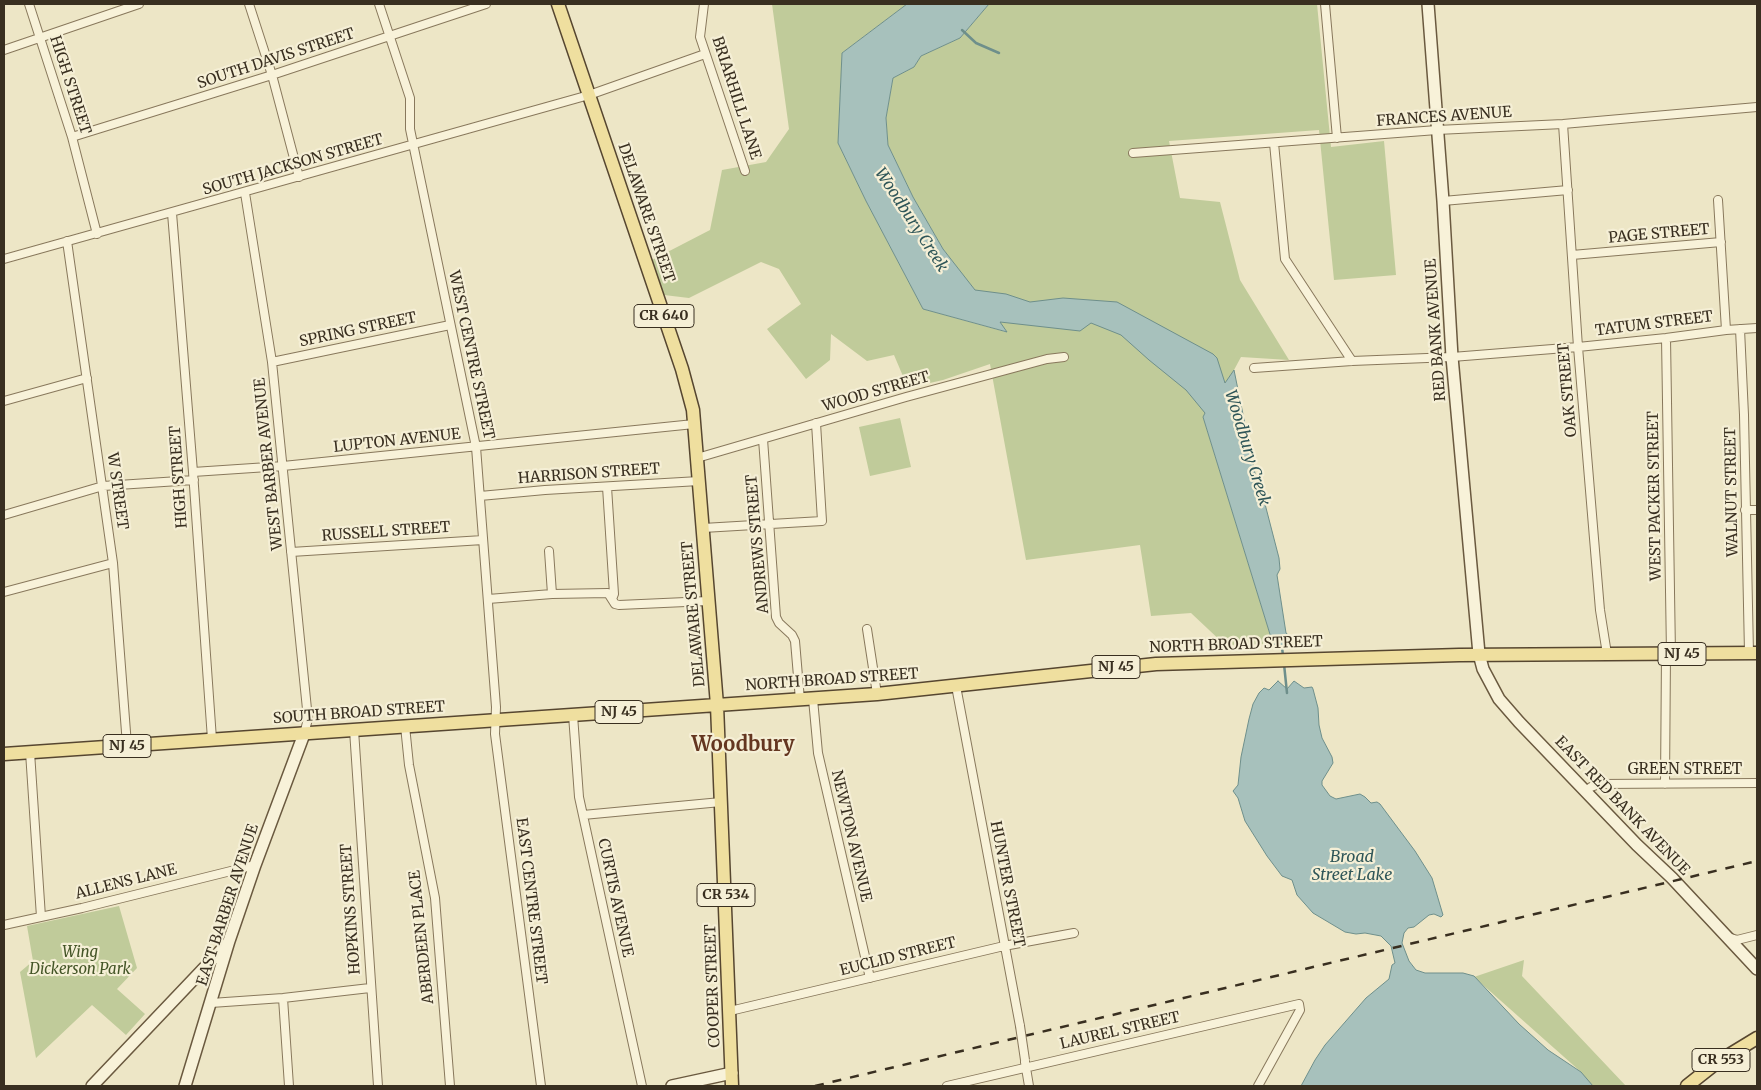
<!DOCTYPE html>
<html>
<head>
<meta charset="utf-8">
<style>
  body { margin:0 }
  #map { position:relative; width:1761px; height:1090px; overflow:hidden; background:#ede6c6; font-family:Merriweather,serif }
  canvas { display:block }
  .frame { position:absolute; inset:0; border:5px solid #392f20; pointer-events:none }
</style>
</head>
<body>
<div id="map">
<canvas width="1761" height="1090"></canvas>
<div class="frame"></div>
</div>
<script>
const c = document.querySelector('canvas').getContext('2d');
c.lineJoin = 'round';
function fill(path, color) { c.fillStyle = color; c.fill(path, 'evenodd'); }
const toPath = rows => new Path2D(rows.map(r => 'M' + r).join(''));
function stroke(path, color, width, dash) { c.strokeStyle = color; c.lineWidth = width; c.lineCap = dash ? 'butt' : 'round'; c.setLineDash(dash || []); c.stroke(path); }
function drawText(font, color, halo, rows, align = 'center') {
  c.font = font + ' Merriweather,serif'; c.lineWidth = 4.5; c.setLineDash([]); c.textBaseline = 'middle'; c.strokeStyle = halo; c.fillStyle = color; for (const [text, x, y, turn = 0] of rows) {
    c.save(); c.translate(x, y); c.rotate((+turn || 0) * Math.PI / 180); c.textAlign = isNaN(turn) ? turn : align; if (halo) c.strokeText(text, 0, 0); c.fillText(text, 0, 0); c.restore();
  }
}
fill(toPath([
  [772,4,907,4,842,53,838,143,866,201,923,309,1006,332,943,249,913,197,888,145,886,118,893,78,914,67,921,56,960,38,989,4,1317,4,1331,147,1384,141,1396,275,1334,280,1319,130,1169,141,1180,198,1220,202,1240,280,1289,360,1241,357,1234,370,1203,417,1273,644,1225,645,1191,613,1151,616,1140,545,1026,560,990,364,943,380,908,388,894,355,867,361,831,334,830,360,806,379,767,329,801,304,779,269,761,262,689,298,664,295,652,260,710,230,722,170,766,162,789,129],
  [900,418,911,467,870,476,859,427],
  [119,906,137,968,117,989,145,1014,126,1035,92,1005,36,1058,20,972,33,961,27,926],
  [1524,960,1522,976,1626,1086,1589,1086,1581,1072,1474,977]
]), '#c0cb9a');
const water = toPath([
  [907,4,989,4,960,38,921,56,914,67,893,78,886,118,888,145,913,197,943,249,975,290,1006,294,1030,302,1063,298,1117,302,1213,354,1217,358,1225,383,1234,370,1259,493,1265,504,1279,558,1280,569,1277,575,1286,633,1296,641,1296,647,1282,647,1273,644,1203,417,1205,413,1186,390,1149,360,1121,335,1091,323,1080,331,1000,322,1007,332,923,309,866,201,838,143,842,53,907,4],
  [1278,681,1287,689,1294,681,1304,688,1312,687,1313,689,1318,708,1319,725,1322,738,1332,757,1333,763,1322,781,1322,785,1330,796,1336,799,1360,794,1365,797,1371,803,1377,802,1380,804,1415,851,1432,878,1443,915,1441,917,1434,914,1429,915,1414,927,1408,928,1404,933,1402,943,1409,961,1416,970,1425,973,1463,973,1474,976,1519,1024,1548,1050,1581,1072,1593,1086,1301,1086,1315,1060,1325,1045,1366,998,1389,979,1392,965,1395,963,1391,946,1381,936,1365,933,1356,934,1345,932,1313,913,1297,895,1292,880,1282,876,1267,856,1245,821,1238,798,1233,791,1238,785,1241,757,1249,719,1253,704,1259,693,1264,688,1269,690,1278,681]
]);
fill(water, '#a7c1bc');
stroke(water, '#6e8f8b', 1);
stroke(toPath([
  [962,30,976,43,999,53],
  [1282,647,1283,656],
  [1284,664,1287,693]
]), '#6e8f8b', 2.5);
const street = toPath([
  [29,4,72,137,97,234],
  [249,4,272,75,299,177],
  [379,4,410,98,410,129,476,447,496,707,495,734,541,1086],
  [704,4,700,37,745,171],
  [1325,4,1337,138],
  [4,50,139,4],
  [1563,124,1578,347,1600,610,1607,654],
  [72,137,272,75,486,4],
  [1274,143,1285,259,1352,361],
  [1133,153,1437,130,1563,124,1757,107],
  [245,193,272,362,308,719,304,734],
  [1718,200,1726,330],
  [1443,201,1568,190],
  [172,213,193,472,212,739],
  [67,241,113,563,127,745],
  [1572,255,1721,242],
  [4,259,589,95,705,54],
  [1740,329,1744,415,1749,653],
  [1666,338,1671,654],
  [272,362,450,325],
  [1254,368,1352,361,1452,357,1578,347,1666,338,1726,330,1757,328],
  [4,401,87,378],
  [763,439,776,617,779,623,792,635,795,641,800,700],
  [697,458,906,397,1047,359,1064,357],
  [193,472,283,466,694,424],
  [607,487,614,594,612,599],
  [480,496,545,490,699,481],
  [1745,510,1757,510],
  [4,515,103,486,194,480],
  [703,528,822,521,816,423],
  [549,551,552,594],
  [291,552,483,540],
  [4,592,113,563],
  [488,599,552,594,608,593,615,604,619,605,708,601],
  [867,629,877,694],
  [956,686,1020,1026],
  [813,699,818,753,870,978],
  [573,715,579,797,642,1086],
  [405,726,409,765,435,898,450,1086],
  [354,730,378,1086],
  [30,752,41,917],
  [1665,784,1666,654],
  [1585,791,1591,787,1599,784,1757,783],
  [583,815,721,802],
  [4,925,82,908,255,865],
  [1728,937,1737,940,1757,935],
  [283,998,289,1086],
  [211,1003,283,998,370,988],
  [730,1011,1004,946,1074,933],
  [1025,1062,1029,1086],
  [947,1086,1299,1004,1300,1010,1258,1086]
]);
const secondary = toPath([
  [1428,4,1443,201,1452,357,1479,654,1483,669,1499,699,1519,722,1637,845,1672,878,1757,969],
  [92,1086,228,943],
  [185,1086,229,941,255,865,304,734],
  [672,1086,732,1073]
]);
const primary = toPath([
  [558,4,682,369,693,410,717,705,732,1086],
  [4,754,877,694,1156,664,1459,655,1757,653],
  [1687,1086,1716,1063,1757,1038]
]);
stroke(street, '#88785c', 10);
stroke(secondary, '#6a593f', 14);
stroke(primary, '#564630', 15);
stroke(street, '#f8f2d9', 8);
stroke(secondary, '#f8f2d9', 11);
stroke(primary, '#efdf9f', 12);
stroke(toPath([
  [815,1086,1757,861]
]), '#392f20', 2.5, [9, 9]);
const streetBridge = toPath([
  [1020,1026,1025,1060]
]);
stroke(streetBridge, '#88785c', 10, []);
stroke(streetBridge, '#f8f2d9', 8);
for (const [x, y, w] of [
  [664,316,60],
  [1682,654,48],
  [1116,667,48],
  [619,712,48],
  [127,746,48],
  [726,895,58],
  [1721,1060,58]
]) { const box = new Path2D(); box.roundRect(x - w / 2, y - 11.5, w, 23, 4); c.fillStyle = '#f5efd6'; c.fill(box); stroke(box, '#392f20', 1); }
drawText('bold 14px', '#392f20', null, [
  ["CR 640",664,316],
  ["NJ 45",1682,654],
  ["NJ 45",1116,667],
  ["NJ 45",619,712],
  ["NJ 45",127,746],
  ["CR 534",726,895],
  ["CR 553",1721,1060]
]);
drawText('15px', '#392f20', '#f5efd6', [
  ["SOUTH DAVIS STREET",276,59,-18],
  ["HIGH STREET",70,85,72],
  ["BRIARHILL LANE",736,98,72],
  ["FRANCES AVENUE",1444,117,-4],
  ["SOUTH JACKSON STREET",293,165,-16],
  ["DELAWARE STREET",646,213,71],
  ["PAGE STREET",1659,234,-5],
  ["TATUM STREET",1654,324,-7],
  ["SPRING STREET",358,330,-12],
  ["RED BANK AVENUE",1436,330,-94],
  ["WEST CENTRE STREET",471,355,78],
  ["OAK STREET",1568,390,-95],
  ["WOOD STREET",876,392,-16],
  ["LUPTON AVENUE",397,441,-6],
  ["WEST BARBER AVENUE",269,464,-96],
  ["HARRISON STREET",589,474,-4],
  ["HIGH STREET",179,477,-94],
  ["W STREET",117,491,82],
  ["WALNUT STREET",1732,492,-91],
  ["WEST PACKER STREET",1655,496,-91],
  ["RUSSELL STREET",386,532,-4],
  ["ANDREWS STREET",758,544,-95],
  ["DELAWARE STREET",694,614,-95],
  ["NORTH BROAD STREET",1236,645,-2],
  ["NORTH BROAD STREET",832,680,-4],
  ["SOUTH BROAD STREET",359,713,-4],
  ["GREEN STREET",1685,770],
  ["EAST RED BANK AVENUE",1622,806,46],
  ["NEWTON AVENUE",851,836,77],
  ["ALLENS LANE",126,882,-14],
  ["HUNTER STREET",1007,884,79],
  ["CURTIS AVENUE",615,898,78],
  ["EAST CENTRE STREET",531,901,83],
  ["EAST BARBER AVENUE",228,905,-72],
  ["HOPKINS STREET",351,909,-94],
  ["ABERDEEN PLACE",422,937,-96],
  ["EUCLID STREET",898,957,-14],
  ["COOPER STREET",713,986,-92],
  ["LAUREL STREET",1120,1031,-13]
]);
drawText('italic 15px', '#445527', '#f5efd6', [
  ["Wing",80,953],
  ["Dickerson Park",80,970]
]);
drawText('italic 16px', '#2f5658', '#f5efd6', [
  ["Woodbury Creek",911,220,57],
  ["Woodbury Creek",1247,448,73],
  ["Broad",1352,857],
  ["Street Lake",1352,875]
]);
drawText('bold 20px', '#643620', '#f5efd6', [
  ["Woodbury",743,745]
]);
</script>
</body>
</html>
